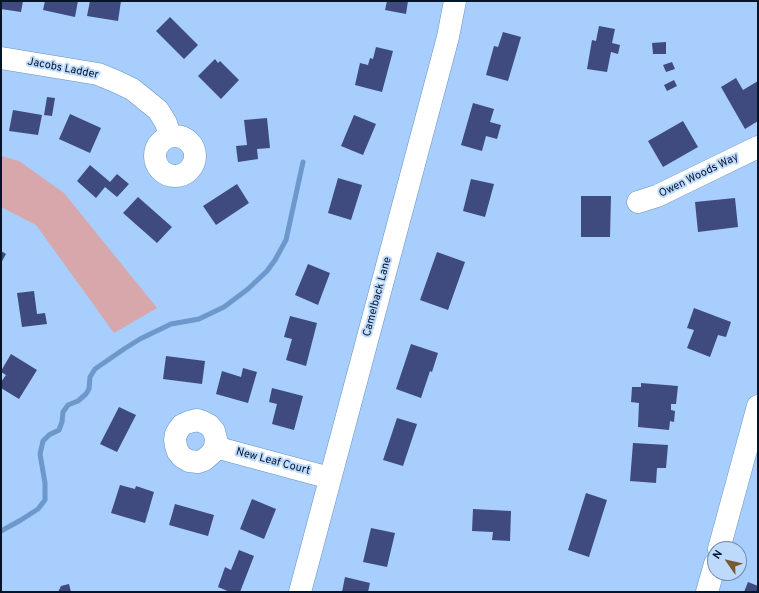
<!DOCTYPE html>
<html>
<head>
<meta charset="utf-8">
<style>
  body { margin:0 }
  #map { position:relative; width:759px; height:593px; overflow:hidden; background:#a7cefc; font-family:Overpass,sans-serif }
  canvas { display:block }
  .frame { position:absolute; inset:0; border:2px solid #04152a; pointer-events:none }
  .north { position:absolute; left:707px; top:541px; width:40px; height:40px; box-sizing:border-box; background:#bddafd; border:1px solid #738ba9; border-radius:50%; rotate:304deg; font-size:11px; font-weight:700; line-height:16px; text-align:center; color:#04152a }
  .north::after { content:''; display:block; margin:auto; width:14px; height:18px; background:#795a2f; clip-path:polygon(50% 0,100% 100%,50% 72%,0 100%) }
</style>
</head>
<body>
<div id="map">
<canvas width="759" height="593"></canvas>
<div class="frame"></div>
<div class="north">N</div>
</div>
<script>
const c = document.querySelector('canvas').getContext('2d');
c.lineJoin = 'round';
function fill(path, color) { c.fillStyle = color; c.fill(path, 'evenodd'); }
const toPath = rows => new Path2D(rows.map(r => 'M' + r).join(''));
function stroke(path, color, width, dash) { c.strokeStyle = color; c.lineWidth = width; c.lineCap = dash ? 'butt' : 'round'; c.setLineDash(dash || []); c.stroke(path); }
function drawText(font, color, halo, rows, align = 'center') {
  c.font = font + ' Overpass,sans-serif'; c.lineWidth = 4; c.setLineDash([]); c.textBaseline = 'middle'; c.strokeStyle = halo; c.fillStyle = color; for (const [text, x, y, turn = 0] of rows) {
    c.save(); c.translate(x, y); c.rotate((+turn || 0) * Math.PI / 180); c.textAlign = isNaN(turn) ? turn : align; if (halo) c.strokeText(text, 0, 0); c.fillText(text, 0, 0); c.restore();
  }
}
fill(toPath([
  [1,156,19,161,64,193,157,308,114,333,36,225,1,207]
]), '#d7a7ab');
stroke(toPath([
  [1,531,21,520,38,509,45,500,45,483,40,454,43,441,49,435,59,430,62,422,63,412,68,405,78,401,86,394,89,389,90,377,95,369,124,349,140,339,171,324,199,319,224,307,248,289,267,271,275,260,286,240,303,162]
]), '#6d98cb', 5);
fill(toPath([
  [1,1,23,1,21,12,1,9],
  [45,1,78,1,75,17,43,10],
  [90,1,121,1,118,21,87,16],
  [387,1,408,1,406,14,385,10],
  [170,17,198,45,184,59,156,31],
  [599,26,615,29,612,43,620,45,618,54,611,52,607,72,587,69,592,40,596,41],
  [503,32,521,37,508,81,486,75,494,46,498,47],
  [666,42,666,54,653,54,652,43],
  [376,47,393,51,382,92,355,85,360,63,368,65,370,58,373,59],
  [215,59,218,63,220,61,239,80,221,99,198,76],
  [672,62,675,69,666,72,663,65],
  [736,78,743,90,758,81,758,121,745,129,721,87],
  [674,80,677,86,667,91,664,85],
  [47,97,55,98,52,116,44,115],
  [473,103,494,109,490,122,501,125,497,139,486,136,482,151,461,145],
  [13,110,42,115,38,135,9,131],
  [70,114,101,128,90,153,59,139],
  [354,115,376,124,363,155,341,146],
  [267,118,270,148,257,149,258,159,238,162,236,146,247,145,244,120],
  [683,121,698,147,663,167,648,141],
  [90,165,110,182,117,174,129,184,117,197,105,187,96,198,77,181],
  [338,178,362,185,351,220,328,213],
  [471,179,494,184,485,217,463,211],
  [237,184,249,203,216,225,203,206],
  [581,196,611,196,610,237,581,237],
  [138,197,172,227,157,243,123,213],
  [735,198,738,227,698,232,695,202],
  [1,251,6,254,1,263],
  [437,252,465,262,448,310,420,300],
  [308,264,330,273,318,305,295,295],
  [34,291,37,314,45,313,47,324,22,327,17,293],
  [694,308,731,322,726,337,718,335,710,357,687,348,694,330,687,328],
  [290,316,317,323,306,366,286,360,292,339,284,337],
  [411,344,438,353,432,372,430,371,421,398,396,389],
  [11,354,37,370,19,399,1,388,1,382,6,375,1,372,1,371],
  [166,356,205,361,202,384,163,379],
  [243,368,257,372,248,403,216,394,222,371,241,377],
  [641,383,678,386,676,404,671,404,671,410,675,411,674,422,670,421,669,430,638,427,639,403,631,402,632,387,641,387],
  [272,388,303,396,294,430,272,424,277,404,269,402],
  [119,407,136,415,117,452,100,444],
  [397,418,417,424,403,466,383,460],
  [633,443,668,445,666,468,657,468,656,483,630,481],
  [120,485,135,489,136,486,154,492,145,523,111,513],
  [586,493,607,500,589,557,568,550],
  [252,499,276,509,264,539,240,529],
  [175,504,214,515,208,536,169,525],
  [473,509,511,511,510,541,492,540,493,532,472,531],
  [371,528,395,533,387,567,363,562],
  [239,550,254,556,240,592,230,592,218,587,225,567,231,570],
  [345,577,370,583,368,592,342,592],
  [748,582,758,586,758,592,744,592],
  [69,584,71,592,58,592,61,586]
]), '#3f4a7f');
const minor = toPath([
  [1,58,98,74,115,81,132,89,158,110,166,123,170,136],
  '155 156a20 20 0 1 1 40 0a20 20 0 1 1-40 0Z',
  [638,202,657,196,758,147],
  [215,447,216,439,214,431,209,425,203,422,197,420,189,422,182,425,179,429,176,434,175,440,176,446,178,452,182,457,189,461,198,462,204,460,212,453,215,447,330,478],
  [719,549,758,406],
  [300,592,448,37,455,1],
  [707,592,715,564]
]);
stroke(minor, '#6493c9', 23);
stroke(minor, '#fff', 22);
drawText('11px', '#04152a', '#bddafd', [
  ["Jacobs Ladder",63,69,11],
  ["Owen Woods Way",699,176,-26],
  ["Camelback Lane",378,297,-75],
  ["New Leaf Court",273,462,15]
]);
</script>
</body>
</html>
